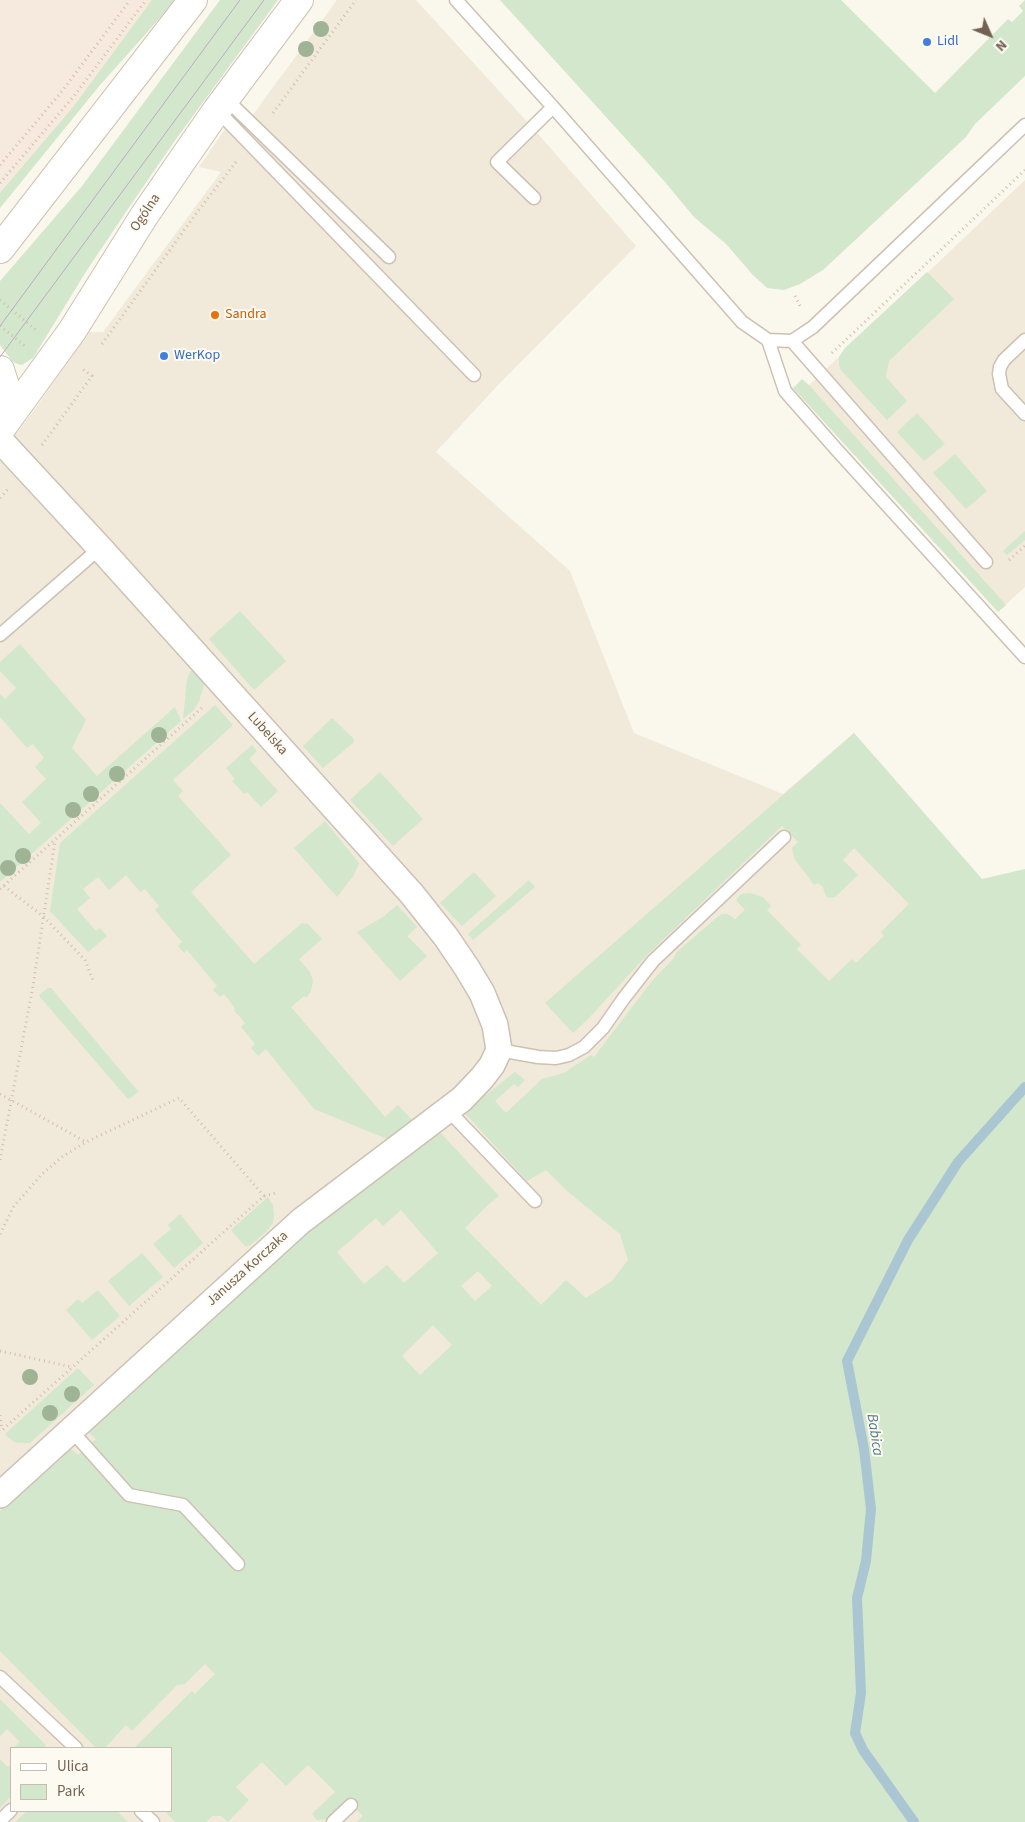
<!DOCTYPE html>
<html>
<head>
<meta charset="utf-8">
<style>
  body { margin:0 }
  #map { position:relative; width:1025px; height:1822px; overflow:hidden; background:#faf7ec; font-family:"Source Sans 3",sans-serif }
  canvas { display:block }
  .legend { position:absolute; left:10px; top:1747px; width:162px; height:65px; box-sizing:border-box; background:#fdfaf2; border:1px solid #c6bdb2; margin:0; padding:6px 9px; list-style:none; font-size:15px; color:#736251 }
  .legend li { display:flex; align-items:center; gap:10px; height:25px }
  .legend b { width:25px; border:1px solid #c6bdb2 }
  .north { position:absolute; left:965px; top:10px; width:50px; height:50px; -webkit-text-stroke:4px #fdfaf2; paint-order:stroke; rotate:134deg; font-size:14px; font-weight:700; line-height:20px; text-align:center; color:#736251 }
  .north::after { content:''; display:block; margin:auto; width:18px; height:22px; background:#736251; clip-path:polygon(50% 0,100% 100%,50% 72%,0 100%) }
</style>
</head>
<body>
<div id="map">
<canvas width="1025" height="1822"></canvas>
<ul class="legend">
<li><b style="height:6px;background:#fff"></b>Ulica</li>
<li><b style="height:14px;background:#d2e7cb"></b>Park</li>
</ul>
<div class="north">N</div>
</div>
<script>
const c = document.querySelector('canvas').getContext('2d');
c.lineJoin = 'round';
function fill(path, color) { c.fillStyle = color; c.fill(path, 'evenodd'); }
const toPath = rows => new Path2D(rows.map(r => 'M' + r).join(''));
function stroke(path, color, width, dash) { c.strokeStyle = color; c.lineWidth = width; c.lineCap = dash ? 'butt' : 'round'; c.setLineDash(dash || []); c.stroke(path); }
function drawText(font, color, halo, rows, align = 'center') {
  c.font = font + ' "Source Sans 3",sans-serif'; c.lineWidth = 4; c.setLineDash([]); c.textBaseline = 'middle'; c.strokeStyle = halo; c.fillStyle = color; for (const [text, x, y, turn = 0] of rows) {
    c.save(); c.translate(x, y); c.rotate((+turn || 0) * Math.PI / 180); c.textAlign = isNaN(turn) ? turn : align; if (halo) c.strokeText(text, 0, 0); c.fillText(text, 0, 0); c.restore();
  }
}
fill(toPath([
  [337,0,416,0,532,127,636,246,500,383,436,452,570,571,634,733,783,794,854,733,982,879,692,1822,0,1822,0,454,35,409,88,332,103,332,221,172,199,167,238,110,249,120],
  [11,1748,171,1748,171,1811,11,1811],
  [1025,180,1025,587,1002,608,805,389]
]), '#f1eadb');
fill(toPath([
  [0,0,176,0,100,85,0,208]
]), '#f6e9de');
fill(toPath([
  [152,0,176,0,100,85,0,208,0,193,74,106],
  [220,0,278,0,176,139,132,203,87,270,33,358,22,365,17,364,12,361,0,345,0,281,82,186],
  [500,0,841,0,935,93,1008,19,1012,22,1023,11,1019,6,1025,0,1025,76,975,124,966,137,823,270,800,284,784,290,767,288,752,274,726,244,694,217,665,182],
  [927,272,954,299,889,361,886,377,907,401,887,420,841,370,839,365,839,357,845,348],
  [802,379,809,385,1006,605,998,612,793,388],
  [917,413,945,444,924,461,897,432],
  [955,454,987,491,966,509,933,473],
  [1025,531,1025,540,1007,555,1003,551],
  [240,611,286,661,254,690,209,639],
  [20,644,86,720,72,748,97,776,175,707,181,721,0,882,0,805,1,804,29,834,41,823,22,802,46,779,35,767,44,758,33,744,27,748,0,717,0,694,5,699,16,688,0,671,0,662],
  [196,669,203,677,204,686,199,701,194,710,183,719,187,679,191,671],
  [215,705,233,725,173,780,183,791,178,796,231,855,191,892,254,964,302,923,308,924,322,939,299,959,310,972,313,981,311,991,306,998,304,996,291,1007,385,1117,398,1105,413,1121,399,1134,387,1139,314,1109,266,1049,258,1056,251,1048,255,1044,241,1027,245,1023,234,1010,235,1008,224,994,220,997,213,990,217,986,187,950,184,953,178,946,182,942,155,910,159,906,145,889,140,892,126,875,109,890,98,877,83,889,90,898,77,909,96,931,100,928,107,936,88,952,50,911,60,843],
  [332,718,354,739,353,743,323,768,303,746],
  [854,733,982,879,1025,869,1025,1822,357,1822,363,1816,348,1801,329,1819,317,1820,312,1814,335,1792,308,1765,286,1786,262,1762,236,1787,249,1800,228,1822,221,1816,212,1816,206,1822,175,1822,165,1811,171,1811,171,1748,134,1748,192,1691,195,1694,215,1674,205,1664,185,1684,177,1685,132,1731,126,1725,105,1748,96,1748,0,1651,0,1511,70,1448,78,1455,96,1439,87,1431,311,1230,376,1177,438,1130,499,1196,489,1204,465,1228,541,1305,566,1280,586,1298,612,1281,628,1260,620,1234,567,1191,546,1170,527,1181,464,1112,515,1072,525,1080,518,1087,514,1084,495,1101,506,1113,542,1079,564,1073,591,1055,594,1057,652,981,674,958,676,953,716,918,722,914,727,914,731,916,735,919,745,910,736,900,741,894,750,893,763,897,771,906,767,910,801,945,797,949,829,981,852,959,856,963,884,936,881,932,909,904,854,848,843,860,858,875,835,897,828,898,825,894,823,887,818,883,814,885,794,858,792,848,798,842,782,826,647,955,588,1019,573,1033,545,1003],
  [401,1210,438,1253,404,1283,387,1265,364,1284,337,1252,376,1218,383,1226],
  [478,1271,492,1286,475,1301,461,1286],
  [433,1325,452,1345,420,1375,402,1356],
  [252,745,257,751,249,759,278,791,261,807,247,792,244,794,232,781,235,779,226,768],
  [380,772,423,819,393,846,350,800],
  [325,821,359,863,354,875,337,897,294,848],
  [474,872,496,896,462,926,440,903],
  [529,880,535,887,473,940,468,934],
  [397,905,417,927,407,936,427,956,400,981,357,932,383,917],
  [48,988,51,988,137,1090,139,1091,132,1097,128,1099,40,997,39,995],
  [268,1197,273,1205,274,1216,273,1223,266,1232,249,1246,245,1246,231,1230],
  [180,1214,203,1243,174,1268,153,1244,171,1229,168,1225],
  [142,1253,163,1277,129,1306,108,1281],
  [98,1290,120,1316,92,1340,66,1310,78,1299,82,1303],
  [78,1368,94,1385,30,1443,16,1443,10,1439,5,1434],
  [0,1699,45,1744,46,1748,13,1748,20,1742,7,1729,0,1736],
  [0,1759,8,1767,11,1764,11,1796,0,1808],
  [27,1811,117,1811,128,1822,15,1822]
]), '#d2e7cb');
stroke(toPath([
  [914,1822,863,1750,855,1733,861,1693,857,1598,866,1561,871,1509,864,1449,847,1361,908,1240,958,1162,1025,1087]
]), '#aac6d2', 10);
const lane = toPath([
  [456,0,553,107,742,322,768,340,792,341,813,327,1025,125],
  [226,99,389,257],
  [217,110,474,375],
  [534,198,497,162,553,107],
  [768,340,785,391,836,449,1025,657],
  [1025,340,1004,360,1000,367,999,374,1002,389,1025,414],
  [792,341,986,562],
  [0,635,100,548],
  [499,1050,538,1057,556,1058,569,1055,584,1047,603,1028,624,998,653,961,784,837],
  [448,1110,535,1201],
  [71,1430,129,1495,183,1505,238,1564],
  [0,1677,76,1748],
  [141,1811,153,1822],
  [0,1821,11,1810],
  [333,1822,351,1805]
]);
const street = toPath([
  [0,440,100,548,411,893,446,937,467,968,482,993,495,1025,499,1050,492,1065,482,1078,462,1099,301,1221,0,1495]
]);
const secondary = toPath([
  [0,249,193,0],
  [0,370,5,386,5,405,0,422],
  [0,430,72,331,144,216,181,162,217,110,299,0]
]);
stroke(lane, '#ccc1b2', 15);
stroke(street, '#ccc1b2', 28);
stroke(secondary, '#cec2b0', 30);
stroke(toPath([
  [273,113,356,0],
  [0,165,63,90,130,0],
  [0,183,74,96,146,0],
  [795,296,801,308],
  [0,300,36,330],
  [0,326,25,346],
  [102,344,198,211,236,162],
  [832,353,1025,170],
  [42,445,92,376,81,368],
  [0,498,8,489],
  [1009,560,1025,546],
  [4,886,44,917,85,960,94,983],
  [0,889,204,706],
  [0,1094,86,1142],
  [0,1160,33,986,55,841],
  [264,1196,276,1193],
  [0,1234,14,1206,42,1174,62,1157,86,1142,179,1098,264,1196,0,1432],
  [0,1351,72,1367],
  [0,1415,2,1430]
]), '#d1bfa9', 3, [1, 4]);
stroke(lane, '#fff', 12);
stroke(street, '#fff', 25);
stroke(secondary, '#fff', 28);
stroke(toPath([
  [0,326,240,0],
  [0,357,264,0]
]), '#bcaac4', 1);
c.fillStyle = '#9fb395';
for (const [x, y] of [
  [321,29],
  [306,49],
  [159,735],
  [117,774],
  [91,794],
  [73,810],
  [23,856],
  [8,868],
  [30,1377],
  [72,1394],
  [50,1413]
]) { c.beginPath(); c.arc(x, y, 8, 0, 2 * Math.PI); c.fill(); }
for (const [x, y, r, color] of [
  [927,42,5,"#3f7fe0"],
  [215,315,5,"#e8710a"],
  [164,356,5,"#3f7fe0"]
]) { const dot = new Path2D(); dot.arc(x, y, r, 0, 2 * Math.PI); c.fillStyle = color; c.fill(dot); stroke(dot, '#fdfaf2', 2); }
drawText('14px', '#366cbe', '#fdfaf2', [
  ["Lidl",937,42],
  ["WerKop",174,356]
], 'left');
drawText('14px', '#736251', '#fdfaf2', [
  ["Ogólna",146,213,-56],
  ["Lubelska",267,734,48],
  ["Janusza Korczaka",248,1269,-42]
]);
drawText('14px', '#c56008', '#fdfaf2', [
  ["Sandra",225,315]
], 'left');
drawText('italic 15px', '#51788a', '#fdfaf2', [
  ["Babica",874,1435,81]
]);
</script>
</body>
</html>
